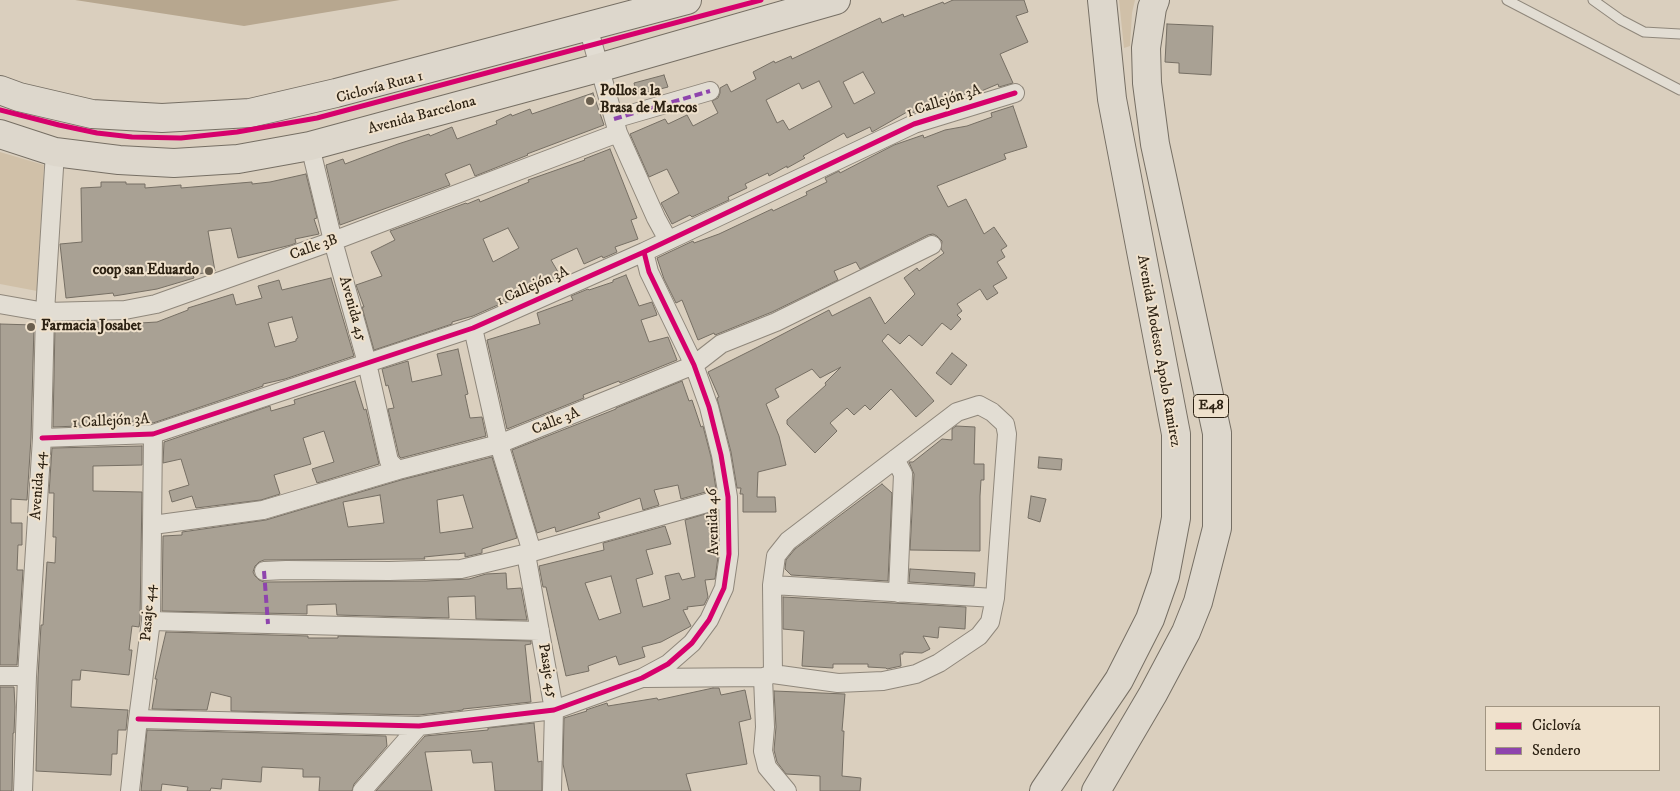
<!DOCTYPE html>
<html>
<head>
<meta charset="utf-8">
<style>
  body { margin:0 }
  #map { position:relative; width:1680px; height:791px; overflow:hidden; background:#dacfbe; font-family:"IM FELL DW Pica",serif }
  canvas { display:block }
  .legend { position:absolute; left:1485px; top:706px; width:175px; height:65px; box-sizing:border-box; background:#efe1cc; border:1px solid #a19582; margin:0; padding:6px 9px; list-style:none; font-size:15px; color:#2d2213 }
  .legend li { display:flex; align-items:center; gap:10px; height:25px }
  .legend b { width:25px; border:1px solid #a19582 }
</style>
</head>
<body>
<div id="map">
<canvas width="1680" height="791"></canvas>
<ul class="legend">
<li><b style="height:6px;background:#d6006c"></b>Ciclovía</li>
<li><b style="height:6px;background:#8e44ad"></b>Sendero</li>
</ul>
</div>
<script>
const c = document.querySelector('canvas').getContext('2d');
c.lineJoin = 'round';
function fill(path, color) { c.fillStyle = color; c.fill(path, 'evenodd'); }
const toPath = rows => new Path2D(rows.map(r => 'M' + r).join(''));
function stroke(path, color, width, dash) { c.strokeStyle = color; c.lineWidth = width; c.lineCap = dash ? 'butt' : 'round'; c.setLineDash(dash || []); c.stroke(path); }
function drawText(font, color, halo, rows, align = 'center') {
  c.font = font + ' "IM FELL DW Pica",serif'; c.lineWidth = 4; c.setLineDash([]); c.textBaseline = 'middle'; c.strokeStyle = halo; c.fillStyle = color; for (const [text, x, y, turn = 0] of rows) {
    c.save(); c.translate(x, y); c.rotate((+turn || 0) * Math.PI / 180); c.textAlign = isNaN(turn) ? turn : align; if (halo) c.strokeText(text, 0, 0); c.fillText(text, 0, 0); c.restore();
  }
}
fill(toPath([
  [1119,0,1135,0,1132,13,1130,46,1124,48],
  [0,152,44,165,37,291,0,284]
]), '#d0c0a8');
fill(toPath([
  [75,0,400,0,244,26]
]), '#b7a78f');
const building = toPath([
  [953,0,1024,0,1028,12,1016,16,1028,42,1000,54,1013,83,999,87,998,84,979,92,977,89,948,101,946,98,925,108,924,107,909,115,907,112,872,132,870,127,847,138,844,133,803,156,805,158,787,168,787,166,769,176,768,173,745,184,747,188,728,197,729,200,692,217,690,215,672,224,661,203,679,193,667,169,649,177,630,134,665,119,668,124,687,115,693,126,718,113,712,101,718,98,720,93,720,88,727,84,731,92,756,79,753,72,774,61,775,63,791,56,792,59,880,18,882,23,903,14,904,17,943,2,944,4,953,0],
  [863,72,875,93,854,104,843,82,863,72],
  [819,81,832,107,789,130,783,120,777,123,766,100,799,83,802,89,819,81],
  [1167,24,1213,26,1211,75,1179,73,1179,63,1165,62,1167,24],
  [664,75,668,87,637,95,634,83,664,75],
  [593,93,604,125,527,154,528,155,475,176,470,164,445,174,450,185,340,225,326,165,343,159,345,164,398,144,429,134,430,136,452,127,457,139,497,124,496,121,511,114,512,116,530,109,532,114,593,93],
  [1013,106,1027,147,1004,154,1006,159,937,186,948,207,966,199,984,234,994,227,1007,246,1001,250,1005,257,997,262,1007,278,993,286,998,293,987,300,980,289,957,304,962,311,957,315,961,319,951,330,942,323,922,346,909,335,900,344,888,334,882,341,934,401,916,417,891,389,870,410,865,405,854,415,847,408,830,423,837,431,815,453,787,424,787,420,826,385,825,383,841,367,820,378,812,369,775,389,779,397,766,404,779,436,786,465,758,472,757,497,775,497,776,512,743,512,743,494,740,494,741,488,737,488,731,452,717,398,719,397,708,372,758,347,829,310,832,316,870,297,885,324,915,294,904,278,917,268,919,271,944,253,941,249,942,241,937,236,933,234,928,235,860,269,856,262,834,271,838,280,772,312,715,335,714,333,698,340,682,300,676,303,664,279,657,258,693,241,694,243,719,234,772,209,773,211,807,195,806,192,827,182,825,178,839,171,840,173,894,145,923,135,924,138,945,130,967,126,992,117,991,113,1013,106],
  [610,149,637,218,631,220,638,239,615,247,617,252,608,256,603,258,602,256,584,264,577,248,551,260,561,277,473,316,452,322,452,324,374,350,362,307,364,307,356,285,382,276,371,252,395,240,390,231,466,203,467,204,479,199,480,202,529,182,528,180,585,160,584,159,610,149],
  [508,228,519,248,493,262,483,239,508,228],
  [306,174,317,218,314,219,319,234,295,239,296,243,291,245,238,258,231,228,208,231,215,271,193,275,194,278,157,289,114,296,113,293,66,298,60,244,82,242,81,188,101,187,101,182,126,182,126,184,145,184,145,188,181,185,181,188,252,182,252,184,270,182,306,174],
  [626,275,639,306,652,302,656,312,657,315,641,320,649,342,668,337,677,360,620,383,619,381,583,395,584,398,507,429,487,340,540,324,537,313,573,300,571,296,588,289,589,290,613,282,613,280,626,275],
  [331,278,354,356,285,379,263,384,263,386,153,423,148,422,148,421,148,422,129,422,128,424,53,427,55,325,81,326,81,322,107,322,107,325,157,322,188,310,188,308,233,294,236,305,262,298,258,286,279,280,282,290,331,278],
  [292,317,298,338,296,339,296,341,275,347,268,323,292,317],
  [0,324,34,325,31,438,27,500,11,499,11,523,22,523,22,545,18,545,17,570,23,570,17,665,0,665,0,324],
  [458,349,468,394,465,395,470,418,482,417,486,436,401,458,399,456,388,409,394,408,388,385,386,386,382,369,408,361,412,382,442,375,437,354,458,349],
  [952,353,967,365,951,385,936,373,952,353],
  [355,381,364,410,366,409,379,464,317,483,312,469,334,462,324,431,303,438,311,464,274,475,280,494,261,500,196,508,192,496,172,502,169,491,189,485,181,459,163,463,164,442,270,406,271,411,295,404,294,400,355,381],
  [682,381,689,401,692,400,701,427,703,426,711,457,716,489,681,499,678,485,654,490,659,505,643,510,640,498,598,513,600,518,556,532,555,527,537,533,512,450,616,409,616,408,682,381],
  [956,426,975,427,974,464,984,464,984,480,981,480,980,496,980,551,910,550,914,474,909,462,913,462,942,439,952,440,952,429,956,426],
  [142,446,142,465,93,466,93,491,142,492,140,620,139,627,132,626,129,650,132,650,129,675,81,670,80,680,72,680,71,707,128,710,126,730,118,730,117,754,112,754,111,775,36,771,38,677,41,625,43,625,47,562,55,563,56,537,53,537,54,493,49,493,52,448,142,446],
  [492,457,517,538,482,549,482,553,465,557,465,553,424,557,425,559,264,560,259,562,255,566,253,572,255,576,259,580,264,582,426,581,469,579,486,574,506,573,507,589,521,588,527,620,476,619,475,596,448,597,449,618,337,615,336,604,307,605,307,614,162,611,163,536,182,535,182,532,266,520,401,480,492,457],
  [380,495,384,523,348,527,343,502,380,495],
  [463,495,473,528,440,533,437,500,463,495],
  [1039,457,1062,459,1061,470,1038,468,1039,457],
  [882,484,892,493,888,581,791,575,785,569,786,560,795,549,882,484],
  [1031,496,1046,499,1040,522,1028,518,1031,496],
  [712,512,717,535,715,536,718,557,715,579,705,580,708,597,704,605,687,607,688,609,683,610,691,626,661,642,642,647,645,657,619,665,616,656,588,666,589,671,566,676,546,587,543,587,539,566,604,550,603,543,665,526,671,544,646,550,653,574,636,579,643,607,658,603,670,599,665,576,679,573,682,580,695,577,685,520,712,512],
  [611,576,621,613,599,620,585,583,611,576],
  [910,569,975,573,974,586,909,582,910,569],
  [783,597,966,607,965,629,939,627,938,638,923,636,930,649,922,653,903,652,903,654,900,654,901,666,887,669,886,668,868,667,868,664,833,664,833,668,802,666,804,631,783,629,783,597],
  [166,632,308,636,308,638,338,638,338,636,531,641,531,644,525,645,531,702,463,709,463,710,419,715,231,711,231,697,211,692,207,710,152,709,157,679,155,679,166,632],
  [0,687,14,687,15,707,14,733,13,733,12,791,0,791,0,687],
  [713,688,719,688,721,695,745,690,751,719,739,722,747,764,686,774,691,791,569,791,563,764,564,718,587,711,586,710,607,703,608,706,657,698,658,700,713,688],
  [774,691,845,694,842,731,844,731,842,776,861,778,860,791,820,791,820,776,786,774,777,762,774,750,776,727,774,691],
  [534,723,538,762,542,761,542,791,495,791,492,762,473,763,471,750,425,752,432,791,376,791,425,736,488,730,488,728,534,723],
  [147,730,386,736,387,746,354,784,352,791,319,791,320,777,303,777,303,769,262,767,261,782,222,779,221,789,211,788,210,791,187,791,188,787,162,784,161,791,141,791,147,730]
]);
fill(building, '#a9a194');
stroke(building, '#766f64', 1);
const lane = toPath([
  [1507,0,1680,90],
  [1593,0,1621,20,1644,32,1680,34]
]);
const street = toPath([
  [588,27,618,133,656,218,668,240],
  [614,119,710,91],
  [310,146,333,241,367,363,389,461,398,470],
  [0,304,45,312,125,310,156,304,333,241,618,133],
  [473,328,499,444,532,552],
  [42,438,153,434,473,328,644,252,914,124,1015,93],
  [895,459,903,474,898,593],
  [153,525,263,510,398,470,499,444,694,365,721,344,776,322,932,245],
  [526,554,554,710,552,790],
  [264,571,286,570,389,571,461,569,532,552,728,497],
  [772,585,995,598],
  [151,621,540,631],
  [0,676,27,676],
  [763,677,765,727,763,751,767,767,787,791],
  [645,678,763,677,773,674,838,683,883,681,916,674,939,663,979,636,990,622,995,598,1007,434,1005,424,992,412,979,405,957,412,788,541,776,556,772,585,773,674],
  [138,719,419,726,554,710,642,678,668,664,692,643,709,620,724,588,729,554,728,497,721,455,709,407,694,365,649,272,644,252],
  [23,791,27,676,42,438,45,312,55,152],
  [130,791,138,719,151,621,153,434],
  [362,791,419,726]
]);
const primary = toPath([
  [0,90,19,97,92,114,162,118,250,113,336,93,687,0],
  [0,134,55,152,119,160,174,163,238,159,310,146,598,68,836,0],
  [1044,791,1119,680,1150,619,1165,576,1176,518,1176,434,1112,99,1102,0],
  [1096,791,1153,694,1186,632,1198,602,1217,528,1217,433,1155,144,1147,83,1146,48,1152,8,1155,0]
]);
stroke(lane, '#8f877b', 11);
stroke(street, '#8f877b', 20);
stroke(primary, '#766f64', 30);
stroke(lane, '#e2ddd3', 9);
stroke(street, '#e2ddd3', 18);
stroke(primary, '#ddd7cc', 28);
stroke(toPath([
  [614,119,710,91],
  [264,571,268,624]
]), '#8e44ad', 4, [8, 4]);
stroke(toPath([
  [0,110,59,125,97,133,132,137,181,138,237,132,317,118,761,0],
  [42,438,153,434,473,328,644,252,914,124,1015,93],
  [138,719,419,726,554,710,642,678,668,664,692,643,709,620,724,588,729,554,728,497,721,455,709,407,694,365,649,272,644,252]
]), '#d6006c', 5);
for (const [x, y, r, color] of [
  [590,101,5,"#6a5f4f"],
  [209,271,5,"#6a5f4f"],
  [31,327,5,"#6a5f4f"]
]) { const dot = new Path2D(); dot.arc(x, y, r, 0, 2 * Math.PI); c.fillStyle = color; c.fill(dot); stroke(dot, '#efe1cc', 2); }
for (const [x, y, w] of [
  [1211,406,35]
]) { const box = new Path2D(); box.roundRect(x - w / 2, y - 11.5, w, 23, 4); c.fillStyle = '#efe1cc'; c.fill(box); stroke(box, '#2d2213', 1); }
drawText('bold 14px', '#2d2213', null, [
  ["E48",1211,406]
]);
drawText('15px', '#2d2213', '#efe1cc', [
  ["Ciclovía Ruta 1",380,88,-15],
  ["1 Callejón 3A",944,102,-18],
  ["Avenida Barcelona",422,116,-15],
  ["Calle 3B",314,248,-20],
  ["1 Callejón 3A",533,287,-24],
  ["Avenida 45",352,309,74],
  ["Avenida Modesto Apolo Ramirez",1158,351,80],
  ["1 Callejón 3A",111,422,-3],
  ["Calle 3A",556,422,-22],
  ["Avenida 44",39,486,-86],
  ["Avenida 46",714,522,-92],
  ["Pasaje 44",149,613,-86],
  ["Pasaje 45",547,671,80]
]);
drawText('bold 15px', '#2d2213', '#efe1cc', [
  ["Pollos a la",600,92],
  ["Brasa de Marcos",600,109],
  ["coop san Eduardo",199,271,"right"],
  ["Farmacia Josabet",41,327]
], 'left');
</script>
</body>
</html>
